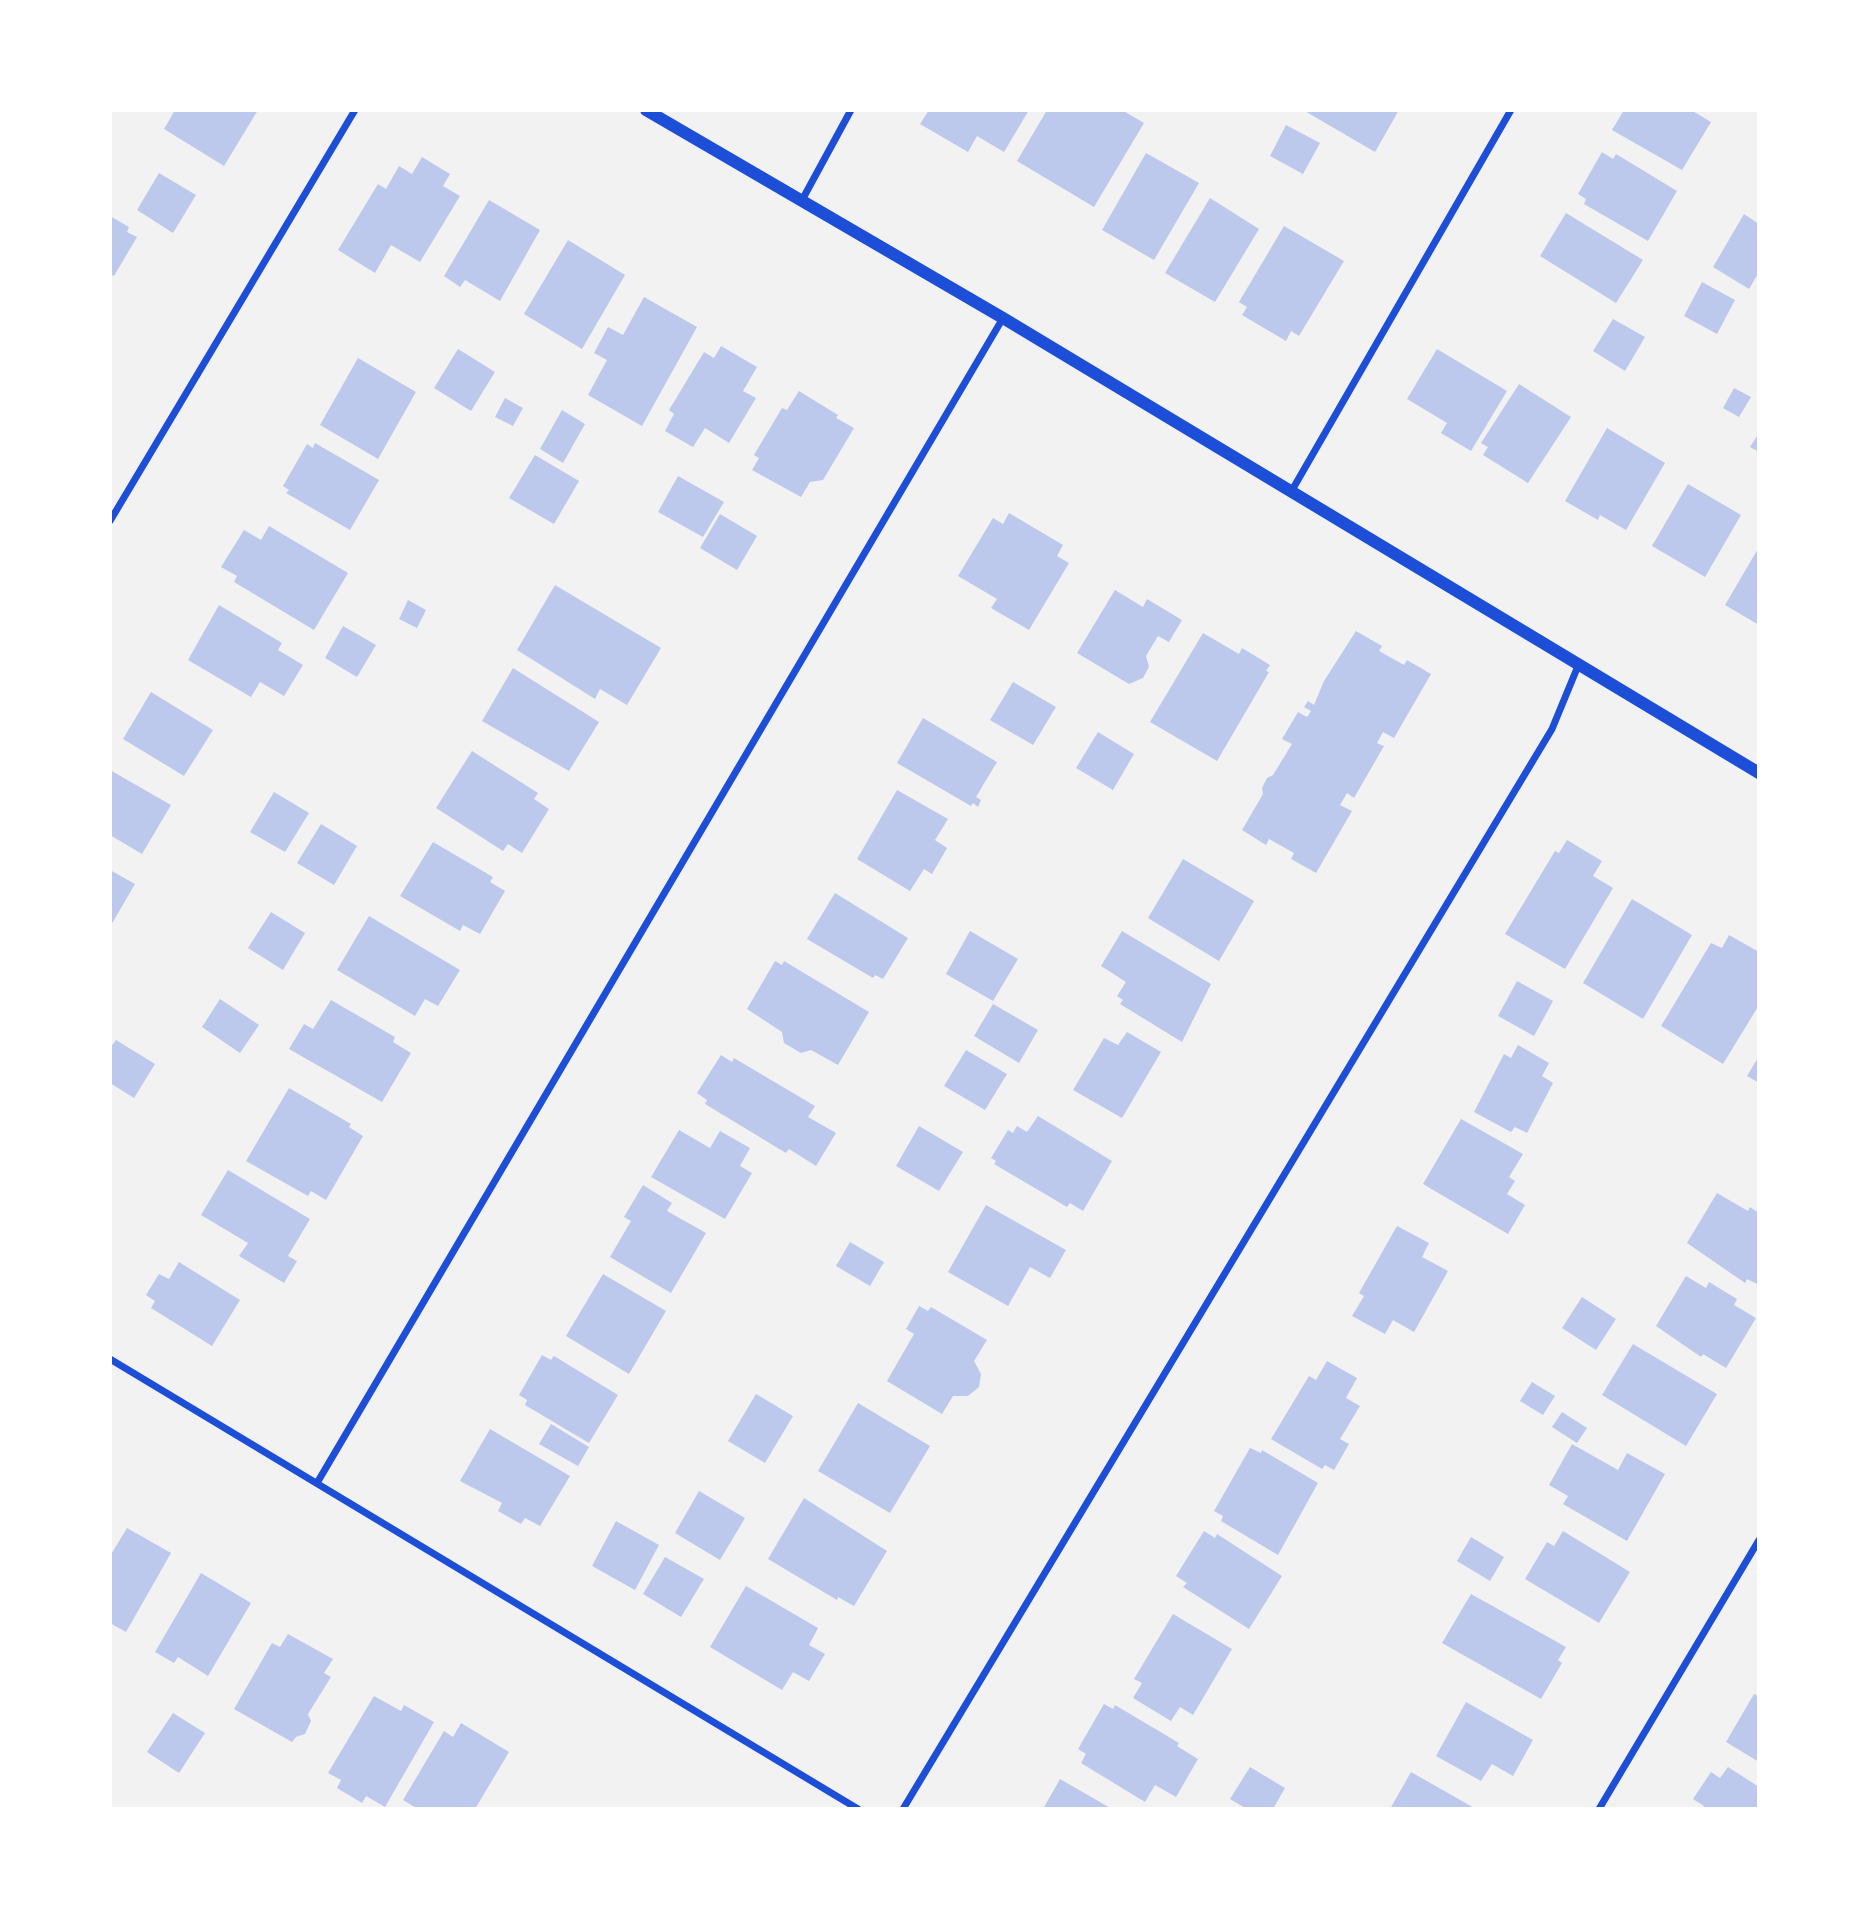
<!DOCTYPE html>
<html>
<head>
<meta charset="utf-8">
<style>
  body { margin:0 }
  #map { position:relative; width:1869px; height:1919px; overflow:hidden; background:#f2f2f2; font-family:"Noto Sans",sans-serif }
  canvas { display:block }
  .frame { position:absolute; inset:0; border:112px solid #fff; pointer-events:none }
</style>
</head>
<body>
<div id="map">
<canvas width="1869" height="1919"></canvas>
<div class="frame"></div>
</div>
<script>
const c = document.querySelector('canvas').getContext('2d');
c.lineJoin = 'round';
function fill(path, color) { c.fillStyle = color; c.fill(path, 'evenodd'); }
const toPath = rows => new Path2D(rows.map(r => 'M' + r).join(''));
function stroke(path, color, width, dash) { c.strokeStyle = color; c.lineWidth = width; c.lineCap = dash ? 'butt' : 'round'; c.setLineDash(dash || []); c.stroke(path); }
fill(toPath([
  [175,110,258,110,224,166,164,129],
  [929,110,1029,110,1004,152,977,136,968,152,920,124],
  [1047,110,1122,110,1144,123,1094,207,1017,161],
  [1303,110,1399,110,1375,152],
  [1624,110,1691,110,1711,122,1682,170,1612,130],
  [1286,125,1320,143,1303,174,1270,156],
  [1602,152,1613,159,1616,154,1677,191,1648,241,1584,204,1586,199,1578,194],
  [1146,153,1199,183,1154,260,1102,230],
  [422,157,450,174,443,186,460,196,420,262,391,245,375,273,338,250,378,184,386,189,399,166,412,174],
  [159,173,196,195,173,233,137,210],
  [1210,198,1259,229,1215,302,1165,273],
  [489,200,540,230,500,301,465,280,460,287,444,276],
  [1566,213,1643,260,1616,303,1540,256],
  [1744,214,1759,224,1759,272,1749,289,1713,267],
  [110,216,129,227,127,232,137,237,114,276,110,274],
  [1284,226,1344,261,1299,336,1291,331,1286,341,1242,315,1247,307,1239,302],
  [568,240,625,275,582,349,524,314],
  [1702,282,1735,300,1717,334,1684,316],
  [644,297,697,327,642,426,588,395,607,360,594,353,608,327,623,335],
  [1613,319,1645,337,1625,371,1593,351],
  [721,346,757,367,743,391,756,398,729,443,705,428,693,447,665,431,674,414,669,410,704,352,714,358],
  [458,349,495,372,471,411,434,388],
  [1437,349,1507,391,1471,451,1441,433,1447,423,1407,399],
  [358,358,416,392,378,459,320,425],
  [1519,384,1571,417,1528,483,1483,455,1488,447,1481,443],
  [1734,388,1751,397,1739,417,1723,408],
  [799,391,838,415,836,418,854,428,823,480,810,482,801,497,752,470,759,458,754,455,782,408,787,410],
  [505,398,523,408,513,426,495,417],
  [562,410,585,424,563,463,540,449],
  [1607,428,1665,463,1626,530,1600,515,1598,520,1565,501],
  [1759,433,1759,452,1750,447],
  [315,443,379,480,350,530,286,493,289,490,283,486,307,444,313,448],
  [535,455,579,481,554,524,509,498],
  [678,476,724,502,703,537,658,512],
  [1688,484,1741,515,1705,577,1652,546],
  [1009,513,1063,545,1057,556,1069,563,1029,630,991,608,997,599,958,576,993,518,1003,524],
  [720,514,757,536,737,570,700,548],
  [269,526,348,573,314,630,234,582,237,576,221,567,244,530,261,540],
  [1759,547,1759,625,1725,605],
  [555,585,661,648,627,705,600,689,595,699,517,650],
  [1115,590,1143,607,1147,599,1182,620,1169,642,1158,636,1146,656,1149,667,1143,678,1129,684,1077,653],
  [408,600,426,610,417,628,399,619],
  [219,605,282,643,278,650,303,665,284,696,260,682,251,697,188,660],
  [343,626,376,645,357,677,325,658],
  [1356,631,1382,646,1379,651,1404,665,1407,660,1431,674,1394,738,1383,732,1377,743,1384,746,1354,798,1347,793,1340,805,1352,811,1316,873,1291,859,1294,853,1269,839,1266,845,1242,830,1263,794,1262,788,1267,778,1273,775,1292,744,1282,739,1298,712,1307,717,1311,711,1304,707,1308,701,1314,705,1324,681],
  [1203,633,1239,654,1242,648,1270,665,1266,671,1269,672,1217,761,1150,722],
  [513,668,599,722,569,771,482,721],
  [1013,682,1056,707,1033,745,990,720],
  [151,692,213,730,184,776,123,739],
  [923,718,997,762,976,797,981,800,978,807,973,803,971,806,897,763],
  [1098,732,1134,754,1113,790,1076,768],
  [472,751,538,793,534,799,549,809,522,853,508,844,503,851,436,808],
  [110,770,171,805,142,854,110,835],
  [897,790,948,819,935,840,947,848,932,874,924,869,910,891,857,859],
  [274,792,309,813,285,852,250,832],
  [321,824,357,846,334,885,297,863],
  [1567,840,1602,861,1593,876,1613,888,1565,969,1505,934,1555,851,1559,853],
  [433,842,493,877,490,882,505,891,480,934,463,925,460,931,400,896],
  [1183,859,1254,901,1219,961,1148,918],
  [110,870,135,884,110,927],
  [835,893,908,938,883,979,875,975,873,978,807,939],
  [1632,899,1692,935,1643,1019,1583,983],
  [271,912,305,933,283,970,248,948],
  [369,916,460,970,438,1006,425,999,415,1016,337,970],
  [970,931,1018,959,993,1001,946,974],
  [1122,931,1211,984,1182,1042,1120,1004,1123,1000,1117,996,1126,982,1101,966],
  [1729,935,1759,952,1759,1005,1723,1064,1661,1026,1711,943,1722,948],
  [775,961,782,965,784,961,869,1012,838,1065,811,1050,801,1053,784,1043,782,1032,747,1009],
  [1517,981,1553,1001,1534,1036,1498,1016],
  [220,999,259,1025,240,1053,202,1027],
  [331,1000,395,1037,393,1042,411,1053,382,1102,289,1049,304,1024,313,1029],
  [993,1004,1038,1030,1019,1063,974,1036],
  [1127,1032,1161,1052,1122,1118,1073,1090,1104,1038,1118,1045],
  [116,1040,155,1064,134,1098,110,1083,110,1048],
  [1518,1045,1549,1063,1542,1076,1553,1083,1527,1133,1515,1127,1511,1132,1474,1112,1504,1054,1511,1058],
  [966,1050,1007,1074,985,1110,944,1086],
  [721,1055,732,1062,734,1058,815,1106,808,1117,836,1133,816,1166,789,1149,786,1153,705,1104,707,1100,697,1093],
  [1759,1056,1759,1083,1747,1076],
  [289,1088,351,1124,349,1127,363,1136,326,1200,311,1191,308,1196,246,1161],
  [1038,1116,1112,1161,1083,1211,1070,1203,1067,1207,994,1164,996,1161,991,1158,1008,1130,1013,1133,1017,1126,1027,1132],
  [1461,1119,1523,1154,1509,1177,1515,1181,1507,1194,1525,1205,1508,1234,1423,1184],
  [919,1126,963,1152,939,1191,896,1166],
  [679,1130,710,1148,720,1131,750,1148,740,1166,752,1173,725,1219,651,1177],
  [228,1170,310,1219,288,1256,297,1261,284,1283,239,1256,248,1243,201,1215],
  [643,1185,672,1203,667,1211,706,1233,671,1293,610,1257,631,1221,624,1217],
  [1717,1193,1748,1211,1750,1207,1759,1213,1759,1285,1747,1279,1745,1283,1687,1243],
  [986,1205,1066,1250,1050,1278,1030,1267,1008,1306,948,1272],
  [1397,1226,1429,1243,1422,1257,1448,1271,1414,1332,1393,1320,1385,1334,1352,1316,1364,1296,1359,1293],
  [850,1242,884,1262,870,1286,836,1266],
  [179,1262,240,1300,212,1346,151,1308,155,1301,146,1295,159,1274,169,1279],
  [603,1274,666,1311,629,1374,566,1336],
  [1686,1276,1706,1288,1709,1282,1737,1299,1734,1305,1756,1318,1726,1368,1703,1354,1701,1357,1656,1326],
  [1582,1297,1616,1319,1596,1350,1562,1328],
  [919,1306,928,1311,931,1307,987,1340,974,1361,981,1374,979,1387,968,1396,953,1396,942,1414,887,1381,914,1334,906,1329],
  [1633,1344,1717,1394,1686,1446,1602,1395],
  [542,1355,551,1360,554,1356,618,1395,589,1443,525,1405,527,1400,519,1395],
  [1327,1361,1357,1378,1346,1398,1360,1406,1340,1439,1349,1444,1334,1470,1325,1465,1322,1469,1271,1439,1309,1376,1316,1380],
  [1532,1382,1555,1396,1543,1415,1520,1401],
  [756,1394,793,1416,765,1463,728,1441],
  [858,1403,930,1446,890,1513,818,1471],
  [1562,1412,1587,1428,1577,1443,1552,1427],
  [551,1424,589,1447,578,1466,539,1444],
  [490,1429,570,1476,540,1526,525,1518,521,1524,498,1511,502,1503,460,1481],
  [1572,1444,1618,1470,1627,1453,1665,1474,1627,1541,1563,1504,1568,1496,1549,1485],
  [1250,1448,1261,1453,1262,1450,1318,1483,1278,1555,1221,1521,1223,1516,1214,1511],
  [699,1491,745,1518,720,1560,675,1533],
  [804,1498,887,1551,854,1606,838,1597,837,1600,768,1559],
  [616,1521,659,1545,635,1590,592,1566],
  [127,1528,171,1553,126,1632,110,1623,110,1556],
  [1204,1531,1215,1538,1217,1534,1282,1576,1249,1629,1183,1587,1187,1583,1176,1576],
  [1563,1531,1630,1572,1599,1623,1525,1579,1547,1542,1554,1546],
  [1471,1537,1504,1557,1490,1581,1457,1561],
  [665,1557,704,1579,681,1617,643,1594],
  [201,1573,251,1603,208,1676,178,1657,174,1663,155,1652],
  [746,1586,818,1628,809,1645,825,1654,809,1681,793,1672,782,1690,710,1647],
  [1471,1594,1566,1647,1558,1660,1562,1663,1541,1699,1442,1643],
  [1173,1614,1232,1649,1193,1715,1180,1707,1171,1721,1133,1698,1142,1683,1134,1679],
  [288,1634,333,1659,324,1673,331,1677,308,1714,311,1721,305,1734,296,1737,292,1742,234,1709,272,1643,280,1647],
  [1754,1694,1759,1696,1759,1762,1726,1742],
  [374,1696,401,1711,404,1705,434,1722,385,1807,366,1796,362,1803,337,1788,341,1780,328,1773],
  [1466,1702,1533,1740,1513,1776,1492,1764,1481,1781,1436,1756],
  [1104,1704,1113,1709,1115,1705,1179,1743,1177,1746,1198,1759,1176,1797,1155,1785,1145,1802,1081,1763,1086,1754,1078,1749],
  [173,1713,205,1733,179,1773,147,1752],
  [461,1723,509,1752,475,1809,418,1809,403,1800,444,1731,453,1737],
  [1250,1767,1285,1788,1273,1809,1247,1809,1230,1799],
  [1728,1767,1759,1787,1759,1809,1703,1809,1704,1806,1693,1799,1711,1772,1720,1778],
  [1411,1772,1476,1809,1390,1809],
  [1060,1779,1112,1809,1043,1809]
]), '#bdc9ec');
stroke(toPath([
  [801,202,851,110],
  [1291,492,1511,110],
  [110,521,355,110],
  [110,1359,858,1809],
  [317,1483,1003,318],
  [903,1809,1552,729,1578,666],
  [1599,1809,1759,1540]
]), '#1d4ed8', 7);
stroke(toPath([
  [646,110,1003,318,1759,773]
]), '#1d4ed8', 12);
</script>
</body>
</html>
